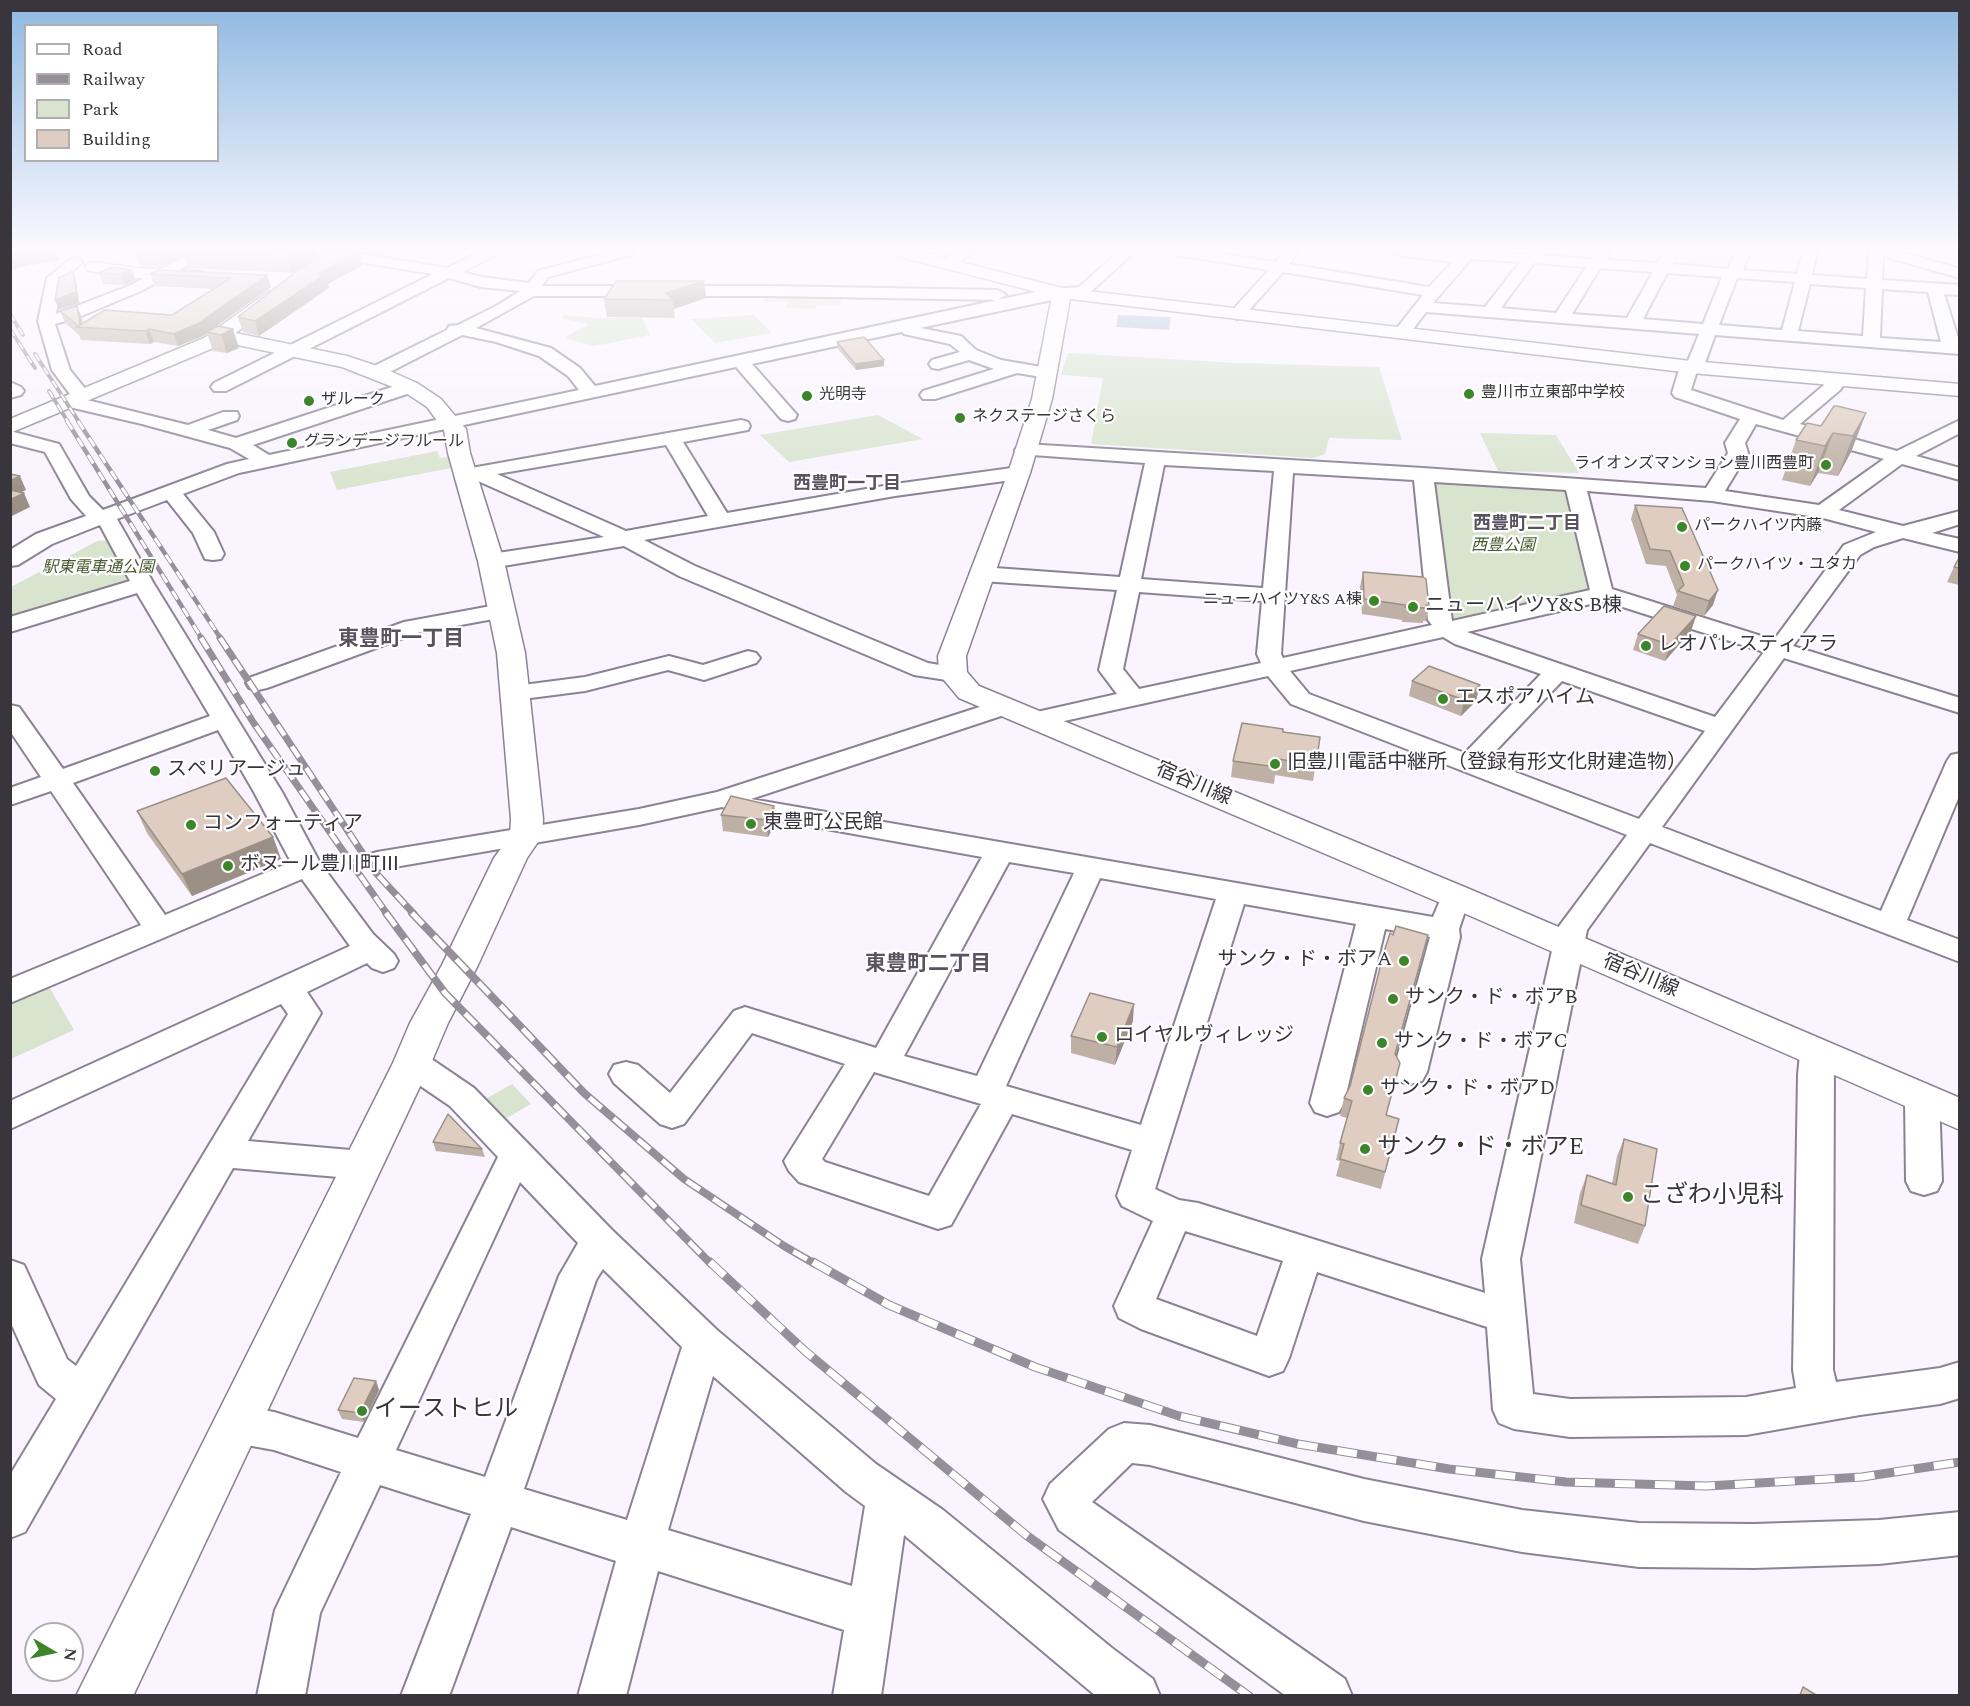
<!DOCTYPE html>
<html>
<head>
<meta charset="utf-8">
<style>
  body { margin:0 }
  #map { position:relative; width:1970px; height:1706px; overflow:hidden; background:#f9f4ff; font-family:Spectral,serif }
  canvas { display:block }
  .frame { position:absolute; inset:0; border:12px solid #39353c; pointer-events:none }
  .legend { position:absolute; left:24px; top:24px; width:195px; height:138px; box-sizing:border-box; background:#fff; border:2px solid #b0aeb1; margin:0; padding:8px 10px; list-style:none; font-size:18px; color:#39353c }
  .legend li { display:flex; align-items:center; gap:12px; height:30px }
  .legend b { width:30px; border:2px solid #b0aeb1 }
  .north { position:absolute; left:24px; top:1622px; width:60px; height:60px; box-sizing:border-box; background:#fff; border:2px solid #b0aeb1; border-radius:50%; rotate:99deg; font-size:16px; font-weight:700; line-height:24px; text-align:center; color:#39353c }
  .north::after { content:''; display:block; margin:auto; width:21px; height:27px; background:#3d852a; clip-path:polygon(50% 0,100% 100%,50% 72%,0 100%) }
</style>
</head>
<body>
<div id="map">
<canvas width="1970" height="1706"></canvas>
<div class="frame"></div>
<ul class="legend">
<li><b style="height:8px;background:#fff"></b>Road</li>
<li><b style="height:8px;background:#948f98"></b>Railway</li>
<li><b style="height:16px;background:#d9e4ce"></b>Park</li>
<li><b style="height:16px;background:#decdc0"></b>Building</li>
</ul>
<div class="north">N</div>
</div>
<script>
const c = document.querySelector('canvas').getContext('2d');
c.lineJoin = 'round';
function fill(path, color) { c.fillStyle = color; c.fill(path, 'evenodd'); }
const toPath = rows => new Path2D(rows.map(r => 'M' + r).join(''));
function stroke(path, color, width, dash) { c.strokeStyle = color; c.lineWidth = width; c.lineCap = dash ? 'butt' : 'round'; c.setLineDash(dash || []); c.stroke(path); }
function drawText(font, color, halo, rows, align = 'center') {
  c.font = font + ' Spectral,"Noto Sans JP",serif'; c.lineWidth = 4.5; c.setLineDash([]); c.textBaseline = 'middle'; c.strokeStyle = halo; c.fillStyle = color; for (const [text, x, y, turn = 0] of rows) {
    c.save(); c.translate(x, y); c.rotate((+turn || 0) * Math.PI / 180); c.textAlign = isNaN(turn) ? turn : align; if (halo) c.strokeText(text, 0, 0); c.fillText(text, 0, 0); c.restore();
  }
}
fill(toPath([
  [1675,251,1732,251,1724,270,1668,266],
  [768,293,843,295,840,306,816,306,815,309,786,308,788,302,763,302],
  [565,315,597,318,642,318,650,335,594,346,564,338,589,324,560,318],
  [754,315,772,333,715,343,691,319],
  [1068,353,1236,363,1379,367,1402,440,1329,438,1325,454,1313,458,1091,444,1103,378,1061,375],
  [878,415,923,439,789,462,760,435],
  [1480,433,1556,435,1579,473,1498,471],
  [437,451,440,458,453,456,456,467,337,490,330,472],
  [1431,482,1561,488,1568,490,1595,588,1588,594,1460,621,1447,619],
  [109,540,133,580,11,622,11,587,97,541],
  [48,985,74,1030,11,1059,10,1000],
  [512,1084,531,1104,490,1128,471,1107]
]), '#d9e4ce');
fill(toPath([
  [1118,315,1171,317,1169,330,1116,327]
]), '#a8bed7');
const street = toPath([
  [196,251,214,251,141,291,79,317,55,324,70,370,91,396,87,400,188,425,223,412,237,412,239,416,237,420,208,430,236,438,404,383,410,382,416,383,419,387,416,391,253,445,269,455,579,390,568,376,539,356,496,342,462,335,382,376,370,376,367,372,370,368,447,330,449,326,458,325,498,305,520,291,481,287,449,278,226,391,214,391,211,387,214,383,433,274,316,255,309,251,342,251,447,268,482,251,500,251,498,254,462,272,482,277,529,283,538,271,613,251,636,251,634,254,548,277,542,286,769,286,998,290,1006,295,998,300,769,296,534,296,476,328,551,348,580,368,595,386,1044,290,1079,287,1120,251,1136,251,1088,294,1061,298,920,328,961,336,976,350,1001,360,1053,369,1056,373,1053,377,1047,378,1017,373,935,399,923,399,920,395,923,391,994,369,969,360,938,369,932,368,929,364,932,360,960,352,950,344,904,334,902,332,752,364,797,415,795,419,788,421,781,419,736,367,239,473,183,494,214,532,224,554,221,559,213,560,205,559,193,533,167,500,117,519,154,584,282,792,320,863,373,934,394,954,398,961,394,968,383,972,372,968,367,963,307,992,321,1013,248,1141,362,1151,375,1155,380,1165,375,1175,362,1179,233,1168,25,1532,10,1538,10,1475,56,1399,39,1385,10,1321,10,1260,24,1265,67,1359,76,1366,288,1014,281,1004,10,1129,10,1101,350,946,302,879,10,1003,10,979,141,925,51,791,10,805,10,788,41,777,10,731,10,705,19,707,63,769,210,716,137,593,10,632,10,617,130,581,100,525,52,544,18,565,10,566,10,550,36,534,86,516,71,499,45,452,10,443,10,431,59,444,89,496,103,510,227,464,249,459,230,448,142,424,65,406,62,402,65,398,72,397,52,370,38,321,47,278,71,259,76,258,83,262,62,280,56,314,131,285,196,251],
  [218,730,254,792,291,862,165,915,73,783,218,730],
  [957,251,974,251,953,266,943,266,941,263,943,260,957,251],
  [1171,251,1204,251,1276,262,1284,251,1294,251,1296,254,1289,264,1429,287,1452,262,1399,255,1392,251,1432,251,1459,254,1462,251,1526,254,1529,251,1543,251,1541,255,1592,259,1597,251,1611,251,1606,260,1657,263,1665,251,1675,251,1677,254,1672,264,1728,269,1736,251,1750,251,1743,270,1797,274,1803,251,1817,251,1812,275,1867,279,1869,251,1898,251,1960,269,1960,278,1883,256,1882,280,1960,285,1960,295,1944,294,1960,344,1960,354,1715,335,1705,363,1697,371,1691,390,1783,420,1824,385,1820,379,1823,375,1835,375,1843,386,1840,390,1800,424,1897,451,1960,420,1960,433,1916,456,1960,468,1960,480,1902,464,1839,510,1903,526,1960,511,1960,524,1932,533,1960,539,1960,552,1903,538,1874,547,1860,555,1793,646,1960,698,1960,713,1784,658,1662,827,1881,911,1947,761,1951,755,1960,753,1960,794,1907,920,1960,940,1960,962,1650,843,1587,930,1520,1259,1533,1394,1570,1399,1746,1397,1796,1388,1793,1370,1798,1075,1800,1053,1805,1044,1817,1041,1829,1044,1834,1053,1833,1370,1836,1382,1940,1368,1960,1362,1960,1398,1940,1404,1860,1415,1746,1435,1570,1437,1514,1429,1499,1423,1493,1410,1487,1327,1317,1272,1289,1358,1283,1371,1269,1376,1141,1329,1119,1318,1114,1306,1153,1221,1122,1206,1117,1196,1132,1150,1012,1114,951,1225,938,1229,799,1182,789,1171,784,1161,845,1064,752,1033,684,1124,672,1128,660,1124,614,1083,609,1074,614,1065,626,1062,638,1065,670,1093,734,1011,745,1007,876,1048,982,857,754,816,722,807,639,825,377,870,367,867,363,861,367,855,377,852,639,809,717,792,995,702,1004,699,1013,702,1017,707,1013,712,751,799,1433,917,1445,889,1455,886,1465,889,1470,896,1459,929,1460,937,1427,1072,1422,1081,1410,1084,1398,1081,1393,1072,1430,937,1385,929,1344,1103,1339,1112,1327,1116,1315,1112,1310,1103,1356,924,1244,904,1155,1189,1179,1200,1198,1203,1485,1293,1482,1259,1557,929,1627,835,1291,704,1268,676,1037,727,1028,724,1024,719,1028,714,1117,694,1099,670,1117,590,981,581,973,579,970,574,973,569,981,567,1120,577,1145,463,1018,454,1015,450,1018,446,1025,444,1423,468,1706,488,1728,453,1725,443,1740,419,1675,397,1672,393,1679,370,1688,361,1699,334,1426,312,1407,337,1401,338,1393,333,1423,295,1283,272,1243,317,1237,319,1229,314,1269,270,1178,255,1171,251],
  [1471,259,1520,262,1485,307,1433,303,1471,259],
  [1534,263,1586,267,1556,313,1501,308,1534,263],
  [1600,268,1653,272,1627,318,1572,314,1600,268],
  [1667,273,1722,277,1703,324,1643,319,1667,273],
  [1737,278,1795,282,1782,330,1719,325,1737,278],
  [1810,284,1866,288,1863,336,1798,331,1810,284],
  [1882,289,1928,292,1941,342,1880,338,1882,289],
  [1756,424,1884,459,1819,505,1725,491,1748,453,1745,443,1756,424],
  [1164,465,1274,471,1263,588,1141,579,1164,465],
  [1293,473,1414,480,1428,620,1432,625,1283,658,1281,654,1293,473],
  [1434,482,1566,490,1590,590,1452,621,1434,482],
  [1587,491,1712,501,1823,518,1876,532,1844,545,1774,640,1612,589,1587,491],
  [1139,592,1262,601,1257,654,1261,663,1139,689,1123,669,1139,592],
  [1604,601,1764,652,1715,717,1467,632,1604,601],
  [1443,637,1455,644,1541,674,1465,753,1309,694,1290,671,1443,637],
  [1562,681,1705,731,1639,819,1486,761,1562,681],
  [1009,862,1074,873,977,1076,904,1056,1009,862],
  [1100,878,1216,899,1141,1125,1006,1086,1100,878],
  [874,1072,981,1104,929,1196,825,1162,822,1159,874,1072],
  [1185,1231,1283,1261,1257,1336,1156,1299,1185,1231],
  [10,382,21,387,24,391,21,395,10,398,10,382],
  [741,420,748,422,750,426,748,430,683,442,727,513,895,484,1019,467,1026,469,1029,473,1026,477,1019,479,895,496,644,540,695,566,928,663,962,669,965,674,962,679,953,681,914,675,679,576,624,546,491,568,483,566,480,561,483,556,491,554,604,537,478,481,460,478,457,474,460,470,741,420],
  [666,445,708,516,626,531,497,474,666,445],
  [502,604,510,606,513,611,510,616,417,633,267,688,258,690,249,688,246,683,249,678,404,622,502,604],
  [748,651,756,653,760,658,756,663,704,680,668,670,585,691,515,700,506,698,503,693,506,688,515,686,585,677,669,656,703,665,748,651],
  [412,1051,424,1054,474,1088,612,1230,717,1330,876,1464,943,1510,1112,1648,1153,1679,1160,1696,1096,1696,904,1535,881,1696,833,1696,844,1630,658,1571,626,1696,578,1696,616,1561,511,1527,449,1696,401,1696,471,1514,380,1485,320,1613,305,1696,257,1696,275,1610,341,1472,274,1450,236,1443,221,1438,215,1424,221,1410,236,1405,274,1412,358,1438,498,1157,450,1106,400,1072,395,1063,400,1054,412,1051],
  [520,1182,578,1243,559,1276,485,1477,396,1450,520,1182],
  [603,1269,682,1347,627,1520,524,1489,596,1280,603,1269],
  [713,1376,846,1492,865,1506,852,1586,668,1530,713,1376],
  [1922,1086,1934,1090,1939,1099,1942,1181,1937,1191,1924,1195,1911,1191,1906,1181,1905,1099,1910,1090,1922,1086],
  [1124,1423,1150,1425,1364,1479,1522,1510,1639,1523,1754,1524,1879,1520,1960,1512,1960,1555,1879,1564,1754,1568,1639,1567,1522,1552,1364,1521,1150,1465,1132,1463,1092,1502,1345,1679,1352,1696,1286,1696,1059,1530,1043,1499,1050,1484,1109,1429,1124,1423]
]);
const secondary = toPath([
  [891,251,918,251,1062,288,1691,361,1960,384,1960,396,1691,373,1070,299,1052,399,1030,473,966,656,967,672,979,686,1467,888,1960,1098,1960,1130,1443,904,959,698,939,674,938,656,1008,473,1032,399,1052,296,893,255,891,251],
  [221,330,347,356,383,368,417,383,441,399,466,429,470,453,504,561,525,653,543,819,542,836,527,858,478,965,448,1023,431,1063,133,1696,76,1696,393,1063,410,1023,442,965,494,858,510,836,511,819,497,653,478,561,448,453,444,430,427,407,403,391,342,367,214,340,211,336,214,332,221,330]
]);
const primary = toPath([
  [94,262,136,268,197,271,203,272,206,276,203,280,197,281,136,278,88,271,85,267,88,263,94,262],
  [274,291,280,292,283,296,280,300,218,346,10,433,10,419,204,338,268,292,274,291]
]);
stroke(street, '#8b8393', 4);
stroke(secondary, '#8b8393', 3);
stroke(primary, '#8b8393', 3);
fill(street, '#fff');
fill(secondary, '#fff');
fill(primary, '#fff');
const railFar4 = toPath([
  [10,314,23,335],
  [10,329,35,368],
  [35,354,79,422],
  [49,391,68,422]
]);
const railFar3 = toPath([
  [67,421,202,639],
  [78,421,221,639]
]);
const railFar2 = toPath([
  [201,638,253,722,387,914],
  [220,638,375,872,414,914]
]);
const railFar1 = toPath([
  [386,913,445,993,711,1264],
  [412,913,584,1093,684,1179,784,1246,815,1264]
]);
const rail = toPath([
  [710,1262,805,1351,1026,1535,1249,1696],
  [813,1262,889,1305,1035,1367,1179,1416,1298,1444,1449,1469,1566,1482,1707,1486,1862,1477,1960,1462]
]);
stroke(railFar4, '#948f98', 4);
stroke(railFar3, '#948f98', 4.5);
stroke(railFar2, '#948f98', 7);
stroke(railFar1, '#948f98', 8);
stroke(rail, '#948f98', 9);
stroke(railFar4, '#fff', 2, [8]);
stroke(railFar3, '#fff', 3, [10]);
stroke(railFar2, '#fff', 4.5, [13]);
stroke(railFar1, '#fff', 5, [16]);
stroke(rail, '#fff', 7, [20]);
fill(toPath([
  [10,251,60,260,19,267,15,270,10,270],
  [134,251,316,257,292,273,188,268,183,255,161,267,139,266],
  [356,251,388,251,381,255],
  [359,252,363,265,328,284,329,288,259,336,243,332,238,317],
  [132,270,135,280,125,285,103,284,99,273],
  [150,274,267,275,271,287,212,329,239,348,227,353,213,351,207,333,203,336,178,346,154,342,150,344,81,340,79,335,65,323,60,311,77,306,82,318,82,324,172,315,213,289,154,286],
  [704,281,706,298,674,309,675,318,607,317,604,299],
  [837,342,884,360,884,366,856,370,837,348],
  [1866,413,1851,452,1838,476,1818,473,1810,486,1782,480,1796,440,1821,426],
  [1635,505,1713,605,1704,616,1673,606,1677,595,1666,566,1646,564,1631,519],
  [1959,558,1959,585,1947,582,1954,567],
  [1363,572,1429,606,1426,621,1423,621,1423,623,1402,622,1402,620,1362,614,1360,587],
  [1696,616,1691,631,1665,661,1633,650,1638,634],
  [1412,681,1476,701,1461,716,1409,696],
  [1283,732,1320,737,1313,781,1275,775,1274,784,1231,777,1233,761],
  [774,806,776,822,768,837,723,831,721,815],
  [137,811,273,837,281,859,192,896,147,833],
  [1424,952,1395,1055,1386,1115,1399,1119,1381,1189,1336,1176,1340,1161,1336,1160,1340,1143,1347,1118,1340,1116,1344,1098,1350,1086],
  [1133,1021,1115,1065,1071,1053,1071,1036],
  [1624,1139,1645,1226,1638,1244,1574,1223,1580,1193,1587,1175,1612,1184,1617,1156],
  [433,1142,482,1149,485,1157,436,1151],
  [376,1381,379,1390,364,1422,342,1419,338,1410]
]), '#bfb0a5');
fill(toPath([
  [18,251,56,251,60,260,19,267,15,270,10,258,10,254,13,252],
  [157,251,192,251,183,253,183,255,161,267,156,252],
  [298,251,314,251,316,257,292,273,287,257],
  [380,251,388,251,381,255],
  [359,252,363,265,328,284,329,288,259,336,255,321,318,274],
  [132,270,135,280,125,285,121,274],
  [73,271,76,281,79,303,59,310,55,300],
  [267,275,271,287,203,336,178,346,174,334],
  [704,281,706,298,674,309,673,300,666,293],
  [77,306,82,318,83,327,80,327],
  [149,329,154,342,150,344,145,331],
  [233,329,239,348,227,353,221,335],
  [884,360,884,366,856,370,855,364],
  [1866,413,1851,452,1838,476,1853,436],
  [1833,433,1818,473,1810,486,1825,446],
  [20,476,26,490,10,498,10,481],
  [24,493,30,507,10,517,10,500],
  [1718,590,1713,605,1704,616,1709,601],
  [1696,616,1691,631,1665,661,1670,645],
  [1480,685,1476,701,1461,716,1464,700],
  [774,806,776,822,768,837,767,820],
  [273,837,281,859,192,896,182,874],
  [1134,1004,1133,1021,1115,1065,1117,1047],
  [376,1381,379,1390,364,1422,360,1413]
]), '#9b9086');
const building = toPath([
  [186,251,298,251,287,257,183,253,186,251],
  [330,251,359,252,318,274,325,274,255,321,238,317,298,270,330,251],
  [112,267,132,270,121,274,99,273,112,267],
  [159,270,267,275,199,323,174,334,149,329,145,331,76,327,79,326,60,311,77,306,80,325,105,310,172,315,231,278,150,274,159,270],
  [73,271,76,292,55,300,59,278,73,271],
  [616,281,704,281,666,293,673,300,604,299,616,281],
  [218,326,233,329,221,335,207,332,218,326],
  [864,337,884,360,855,364,837,342,864,337],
  [1834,406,1837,406,1866,413,1853,436,1833,433,1825,446,1796,440,1807,423,1821,426,1834,406],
  [10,474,20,476,10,481,10,474],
  [10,490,24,493,10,500,10,490],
  [1635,505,1682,508,1718,590,1709,601,1678,591,1684,585,1670,551,1650,549,1635,505],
  [1959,558,1959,568,1954,567,1959,558],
  [1363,572,1423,577,1426,579,1429,606,1426,605,1426,608,1405,607,1405,605,1364,599,1363,572],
  [1664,606,1696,616,1670,645,1638,634,1664,606],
  [1429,666,1480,685,1464,700,1412,681,1429,666],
  [1242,723,1283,729,1283,732,1320,737,1316,765,1278,759,1276,767,1233,761,1242,723],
  [226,778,273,837,182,874,137,811,226,778],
  [731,796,774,806,767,820,721,815,731,796],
  [1396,926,1428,935,1395,1054,1400,1063,1386,1115,1399,1119,1385,1172,1340,1159,1344,1144,1340,1143,1352,1101,1344,1098,1350,1086,1384,952,1390,933,1393,935,1396,926],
  [1090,993,1134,1004,1117,1047,1071,1036,1090,993],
  [448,1114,482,1149,433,1142,448,1114],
  [1624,1139,1657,1149,1645,1226,1581,1205,1587,1175,1616,1185,1624,1139],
  [354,1378,376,1381,360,1413,338,1410,354,1378],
  [1803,1687,1816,1695,1800,1695,1803,1687]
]);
fill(building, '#decdc0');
stroke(building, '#9b9086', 1.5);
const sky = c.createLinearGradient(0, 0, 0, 490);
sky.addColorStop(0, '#8eb8e1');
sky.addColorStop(0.51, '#fcfaff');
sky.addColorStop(1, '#fcfaff00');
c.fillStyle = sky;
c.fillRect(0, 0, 1970, 490);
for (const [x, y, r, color] of [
  [1469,394,6,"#3d852a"],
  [807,396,6,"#3d852a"],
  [309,401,6,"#3d852a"],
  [960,418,6,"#3d852a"],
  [292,443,6,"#3d852a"],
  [1826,465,6,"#3d852a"],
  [1682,527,6,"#3d852a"],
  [1685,566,6,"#3d852a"],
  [1374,601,6,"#3d852a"],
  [1413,607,6,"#3d852a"],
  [1646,646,6,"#3d852a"],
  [1443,699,6,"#3d852a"],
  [1275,764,6,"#3d852a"],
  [155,771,6,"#3d852a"],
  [751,824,6,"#3d852a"],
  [191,825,6,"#3d852a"],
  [228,866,6,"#3d852a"],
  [1404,961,6,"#3d852a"],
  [1393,999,6,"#3d852a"],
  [1102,1037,6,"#3d852a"],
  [1382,1043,6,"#3d852a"],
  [1368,1090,6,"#3d852a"],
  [1365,1149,6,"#3d852a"],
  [1628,1197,6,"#3d852a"],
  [362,1411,6,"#3d852a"]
]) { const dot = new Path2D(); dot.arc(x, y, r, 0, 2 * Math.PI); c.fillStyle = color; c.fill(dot); stroke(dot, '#fff', 2); }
drawText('16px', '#39353c', '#fff', [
  ["豊川市立東部中学校",1481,394],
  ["光明寺",819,396],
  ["ザルーク",321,401],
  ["ネクステージさくら",972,418],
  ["グランデージフルール",304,443],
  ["ライオンズマンション豊川西豊町",1814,465,"right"],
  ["パークハイツ内藤",1694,527],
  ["パークハイツ・ユタカ",1697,566],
  ["ニューハイツY&S A棟",1362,601,"right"]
], 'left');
drawText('italic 16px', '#485c2f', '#fff', [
  ["西豊公園",1503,547],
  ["駅東電車通公園",98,569]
]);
drawText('bold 18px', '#595261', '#fff', [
  ["西豊町一丁目",847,485],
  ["西豊町二丁目",1527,525]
]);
drawText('20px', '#39353c', '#fff', [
  ["ニューハイツY&S B棟",1425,607],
  ["レオパレスティアラ",1658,646],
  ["エスポアハイム",1455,699],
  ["旧豊川電話中継所（登録有形文化財建造物）",1287,764],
  ["スペリアージュ",167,771],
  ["東豊町公民館",763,824],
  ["コンフォーティア",203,825],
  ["ボヌール豊川町Ⅲ",240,866],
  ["サンク・ド・ボアA",1392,961,"right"],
  ["サンク・ド・ボアB",1405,999],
  ["ロイヤルヴィレッジ",1114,1037],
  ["サンク・ド・ボアC",1394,1043],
  ["サンク・ド・ボアD",1380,1090]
], 'left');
drawText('20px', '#39353c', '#fff', [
  ["宿谷川線",1193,785,23],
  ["宿谷川線",1640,977,23]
]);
drawText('bold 21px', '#595261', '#fff', [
  ["東豊町一丁目",401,641],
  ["東豊町二丁目",928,966]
]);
drawText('24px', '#39353c', '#fff', [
  ["サンク・ド・ボアE",1377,1149],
  ["こざわ小児科",1640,1197],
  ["イーストヒル",374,1411]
], 'left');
</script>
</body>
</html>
